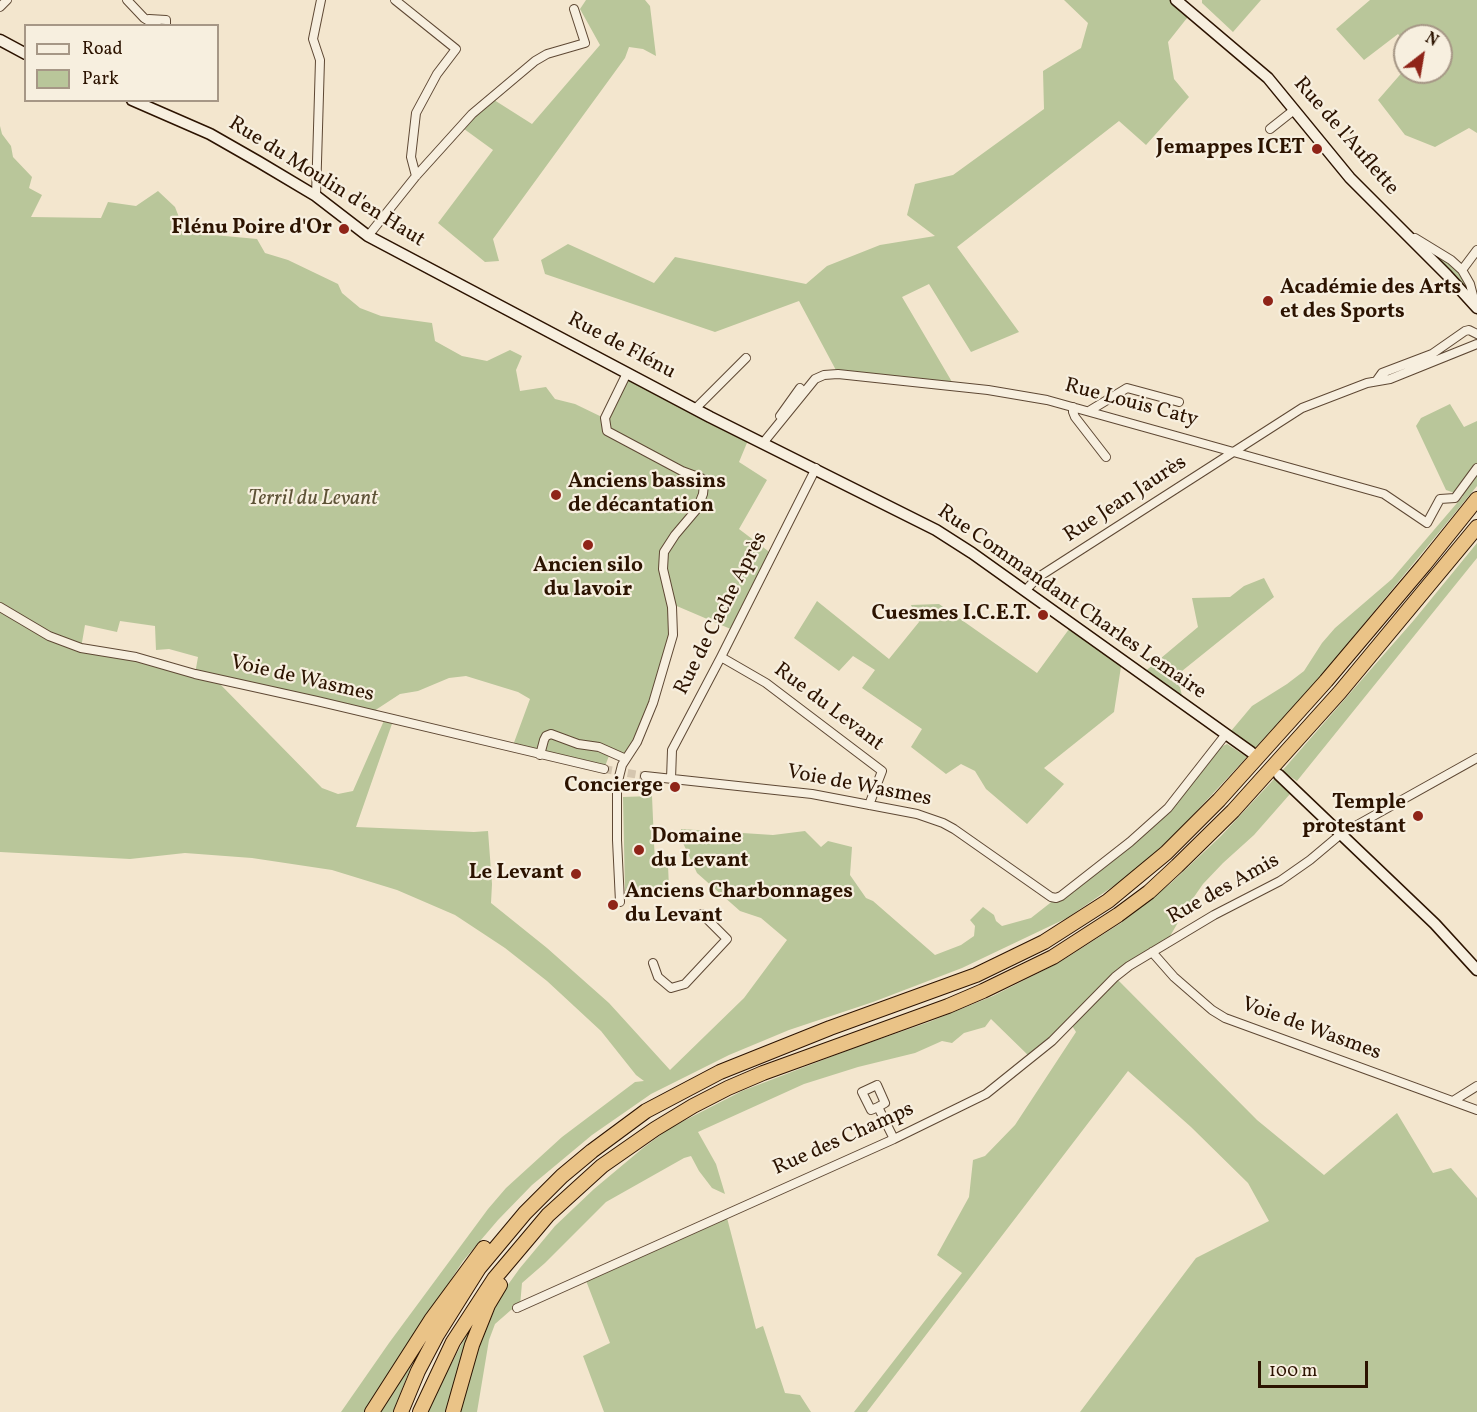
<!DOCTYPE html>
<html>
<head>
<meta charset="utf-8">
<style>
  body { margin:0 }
  #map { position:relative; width:1477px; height:1412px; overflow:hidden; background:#f3e6ce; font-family:Vollkorn,serif }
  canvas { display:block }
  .legend { position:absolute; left:24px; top:24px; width:195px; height:78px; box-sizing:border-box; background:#f7efdf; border:2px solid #a69786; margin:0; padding:8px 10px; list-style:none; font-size:18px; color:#2c1300 }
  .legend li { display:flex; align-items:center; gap:12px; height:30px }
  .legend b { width:30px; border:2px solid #a69786 }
  .north { position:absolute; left:1393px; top:24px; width:60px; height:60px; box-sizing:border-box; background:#f7efdf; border:2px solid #a69786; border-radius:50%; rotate:31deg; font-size:16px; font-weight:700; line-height:24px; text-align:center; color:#2c1300 }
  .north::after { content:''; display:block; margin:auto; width:21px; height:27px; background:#8f2418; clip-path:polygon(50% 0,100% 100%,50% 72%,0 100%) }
  .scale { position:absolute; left:1258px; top:1361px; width:110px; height:27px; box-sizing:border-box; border:3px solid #2c1300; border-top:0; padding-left:8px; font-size:18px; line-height:21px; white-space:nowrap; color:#2c1300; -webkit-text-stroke:4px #f7efdf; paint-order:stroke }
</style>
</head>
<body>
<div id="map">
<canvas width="1477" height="1412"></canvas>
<ul class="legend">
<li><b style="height:8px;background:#f7efdf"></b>Road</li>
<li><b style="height:16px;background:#b9c69a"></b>Park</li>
</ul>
<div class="north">N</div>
<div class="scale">100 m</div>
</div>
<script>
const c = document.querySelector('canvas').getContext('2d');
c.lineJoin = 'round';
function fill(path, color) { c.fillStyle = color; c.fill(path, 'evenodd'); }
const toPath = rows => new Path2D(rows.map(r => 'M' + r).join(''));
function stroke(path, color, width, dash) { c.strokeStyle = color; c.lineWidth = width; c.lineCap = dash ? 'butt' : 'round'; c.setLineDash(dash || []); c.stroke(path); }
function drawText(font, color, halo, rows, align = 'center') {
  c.font = font + ' Vollkorn,serif'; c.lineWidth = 4.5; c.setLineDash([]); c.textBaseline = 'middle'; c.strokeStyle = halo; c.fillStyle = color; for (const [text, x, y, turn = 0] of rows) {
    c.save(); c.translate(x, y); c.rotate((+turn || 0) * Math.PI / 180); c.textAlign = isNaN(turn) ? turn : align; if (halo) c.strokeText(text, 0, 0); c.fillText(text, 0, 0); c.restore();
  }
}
fill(toPath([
  [586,0,645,0,650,6,656,56,643,49,629,47,625,58,493,239,499,261,485,262,438,223,493,150,460,126,491,98,532,124,600,45,580,9],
  [1064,0,1176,0,1191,13,1168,42,1174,79,1189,97,1146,145,1119,121,957,247,1019,332,971,352,929,284,902,297,955,387,838,374,799,301,715,332,545,274,541,260,568,244,654,283,675,257,806,284,827,266,880,245,935,236,907,215,915,184,953,175,1044,109,1043,71,1081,48,1088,23],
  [1202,0,1261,0,1233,32,1202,3],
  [1370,0,1477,0,1477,133,1469,128,1435,147,1405,135,1378,100,1405,69,1405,72,1441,72,1441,36,1405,36,1405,42,1398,34,1364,60,1336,29],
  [0,126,2,134,11,146,13,157,32,177,29,188,42,195,31,217,101,218,108,202,136,206,158,191,175,207,182,225,204,234,257,239,265,253,288,260,338,284,342,293,360,308,381,316,432,323,435,341,462,356,487,361,510,350,522,356,516,370,520,391,546,387,555,399,575,404,604,418,627,373,749,438,739,462,767,480,739,529,772,554,733,630,672,604,666,663,626,759,610,753,604,769,512,748,530,699,518,692,466,676,449,678,418,691,400,694,374,711,216,680,322,788,338,794,353,791,386,716,394,718,356,827,474,832,488,831,492,884,491,903,547,948,609,1003,670,1070,744,998,787,940,761,918,740,911,697,873,683,843,681,829,773,835,805,831,821,847,828,841,852,847,850,875,866,898,873,901,935,955,961,945,974,936,975,926,970,920,983,907,994,915,996,921,1002,926,1031,918,1147,827,1213,751,1227,744,1247,757,1178,831,1148,859,1118,883,1067,918,962,968,873,1002,789,1030,729,1055,651,1094,592,1135,532,1185,498,1220,463,1261,365,1412,341,1412,389,1343,488,1209,506,1188,562,1137,635,1082,644,1081,636,1075,601,1031,547,981,505,948,455,915,397,890,332,870,252,858,185,853,130,859,0,852],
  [120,621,155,626,156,650,169,649,198,657,195,674,81,648,85,625,117,632],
  [1425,247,1461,273,1467,285,1468,293],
  [1450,404,1464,427,1477,421,1477,486,1322,675,1255,748,1231,731,1252,706,1287,684,1304,671,1322,643,1335,628,1392,579,1463,496,1446,490,1416,426,1421,418],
  [1477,543,1477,558,1297,781,1282,771,1414,620],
  [1264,578,1274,597,1177,675,1184,704,1142,674,1198,627,1192,598,1230,597,1244,586],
  [817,601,889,659,919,622,911,605,939,604,1037,673,1072,625,1122,660,1114,712,1044,768,1064,784,1027,824,986,789,975,771,961,764,946,774,911,747,922,729,862,688,875,670,853,656,839,671,794,638],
  [1274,779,1290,794,1254,835,1223,863,1203,884,1187,907,1166,943,1115,977,1257,1120,1324,1175,1397,1113,1433,1173,1451,1168,1477,1198,1477,1412,1080,1412,1196,1258,1269,1221,1248,1183,1191,1127,1128,1071,867,1412,854,1412,962,1273,937,1255,969,1197,973,1160,985,1156,1015,1125,1076,1032,1071,1024,1032,1059,991,1019,985,1027,964,1033,952,1043,942,1041,915,1053,858,1067,804,1084,698,1132,716,1164,725,1194,712,1188,699,1171,691,1156,684,1158,606,1202,545,1263,522,1283,520,1306,511,1310,495,1324,489,1340,477,1412,459,1412,475,1354,502,1293,520,1268,555,1226,594,1189,643,1148,670,1128,742,1091,854,1048,929,1022,993,996,1060,962,1121,923,1171,883,1221,836],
  [652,796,655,865,668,865,669,888,625,891,623,797],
  [726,1214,756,1329,763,1326,785,1393,800,1395,811,1412,604,1412,583,1356,610,1343,585,1278],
  [475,1319,477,1320,449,1412,428,1412,440,1385],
  [414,1359,393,1412,377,1412]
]), '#b9c69a');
stroke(toPath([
  [604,769,645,776]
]), '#d5c6af', 8, [8, 4]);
const street = toPath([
  [127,0,144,18,157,26],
  [395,0,456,49,437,74,416,113,411,157,416,176],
  [0,7,7,0],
  [149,19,166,20,166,26],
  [1270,129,1294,110],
  [316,196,320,60,313,39,321,0],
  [368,236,416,176,472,114,535,61,547,54,585,43,574,9],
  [1415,238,1451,260,1462,270,1470,284,1475,303],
  [1462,270,1477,250],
  [1377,380,1382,373,1432,354,1465,331,1469,330,1477,334],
  [1073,407,1073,412,1075,417,1106,457],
  [695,409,746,358],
  [1089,411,1127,388,1179,402],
  [780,416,800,388],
  [763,443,815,379,824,375,838,374,988,390,1047,400,1384,494,1427,523,1440,499,1455,498,1477,468],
  [1025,591,1037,578,1302,408,1367,383,1390,379,1477,344],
  [0,607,49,636,81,648,136,657,195,674,317,701,604,769],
  [721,657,766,683,882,771,869,805],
  [540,755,544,740,546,736,551,734,578,744,599,747,626,759],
  [645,776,812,794,917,814,943,823,954,829,1051,897,1056,898,1061,896,1130,842,1168,808,1226,734],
  [671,779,672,750,721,657,816,468],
  [620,902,617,840,617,788,619,777,622,765,637,742,653,703,673,635,672,607,663,569,664,552,675,535,697,509,703,494,704,484,701,478,682,471,607,431,605,418,627,373],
  [1152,952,1174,977,1212,1010,1225,1018,1477,1110],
  [653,963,658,977,671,988,685,984,727,939,702,914],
  [1453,1101,1477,1086],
  [878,1107,871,1110,862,1092,877,1085,885,1103,878,1107,894,1139],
  [517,1308,894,1139,986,1094,1052,1041,1115,977,1129,966,1214,915,1280,881,1310,860,1341,834,1477,758]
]);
const secondary = toPath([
  [1176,0,1268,78,1350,178,1447,275,1477,308],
  [0,40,26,54],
  [132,100,210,134,259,162,316,196,368,236,710,417,936,530,972,553,1251,752],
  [1279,775,1435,924,1477,970]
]);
const highway = toPath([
  [372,1412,431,1320,484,1248],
  [401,1412,418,1371,437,1335,479,1268,525,1213,562,1176,592,1151,646,1111,720,1072,830,1028,976,975,1044,942,1108,901,1166,853,1219,800,1326,681,1424,565,1477,499],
  [420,1412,453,1342,494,1279,548,1215,602,1166,655,1129,693,1106,728,1088,763,1073,948,1006,983,991,1053,957,1118,915,1149,892,1177,866,1233,811,1340,692,1477,527],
  [453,1412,472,1345,488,1305,500,1285]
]);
stroke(street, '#5e4834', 10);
stroke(secondary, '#2c1300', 13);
stroke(highway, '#2c1300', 16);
stroke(street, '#f7efdf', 8);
stroke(secondary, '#f7efdf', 10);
stroke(highway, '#eac387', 14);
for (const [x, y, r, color] of [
  [1317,149,6,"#8f2418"],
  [344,229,6,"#8f2418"],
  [1268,301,6,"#8f2418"],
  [556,495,6,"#8f2418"],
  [588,545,6,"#8f2418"],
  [1043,615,6,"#8f2418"],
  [675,787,6,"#8f2418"],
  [1418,816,6,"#8f2418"],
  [639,850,6,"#8f2418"],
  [576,874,6,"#8f2418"],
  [613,905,6,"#8f2418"]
]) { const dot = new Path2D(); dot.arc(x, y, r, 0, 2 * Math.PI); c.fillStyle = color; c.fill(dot); stroke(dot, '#f7efdf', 2); }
drawText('21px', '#2c1300', '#f7efdf', [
  ["Rue de l'Auflette",1345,137,49],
  ["Rue du Moulin d'en Haut",326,183,32],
  ["Rue de Flénu",621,347,28],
  ["Rue Louis Caty",1131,404,15],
  ["Rue Jean Jaurès",1126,500,-33],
  ["Rue Commandant Charles Lemaire",1071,603,35],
  ["Rue de Cache Après",722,614,-63],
  ["Voie de Wasmes",302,680,13],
  ["Rue du Levant",828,708,37],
  ["Voie de Wasmes",859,787,11],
  ["Rue des Amis",1224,890,-29],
  ["Voie de Wasmes",1311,1030,20],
  ["Rue des Champs",844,1140,-24]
]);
drawText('bold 21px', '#2c1300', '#f7efdf', [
  ["Jemappes ICET",1305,149],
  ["Flénu Poire d'Or",332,229],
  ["Académie des Arts",1280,289,"left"],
  ["et des Sports",1280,313,"left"],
  ["Anciens bassins",568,483,"left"],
  ["de décantation",568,507,"left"],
  ["Ancien silo",588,567,"center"],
  ["du lavoir",588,591,"center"],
  ["Cuesmes I.C.E.T.",1031,615],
  ["Concierge",663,787],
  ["Temple",1406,804],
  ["protestant",1406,828],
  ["Domaine",651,838,"left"],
  ["du Levant",651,862,"left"],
  ["Le Levant",564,874],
  ["Anciens Charbonnages",625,893,"left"],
  ["du Levant",625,917,"left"]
], 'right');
drawText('italic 21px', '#5d5236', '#f7efdf', [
  ["Terril du Levant",313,500]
]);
</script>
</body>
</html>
